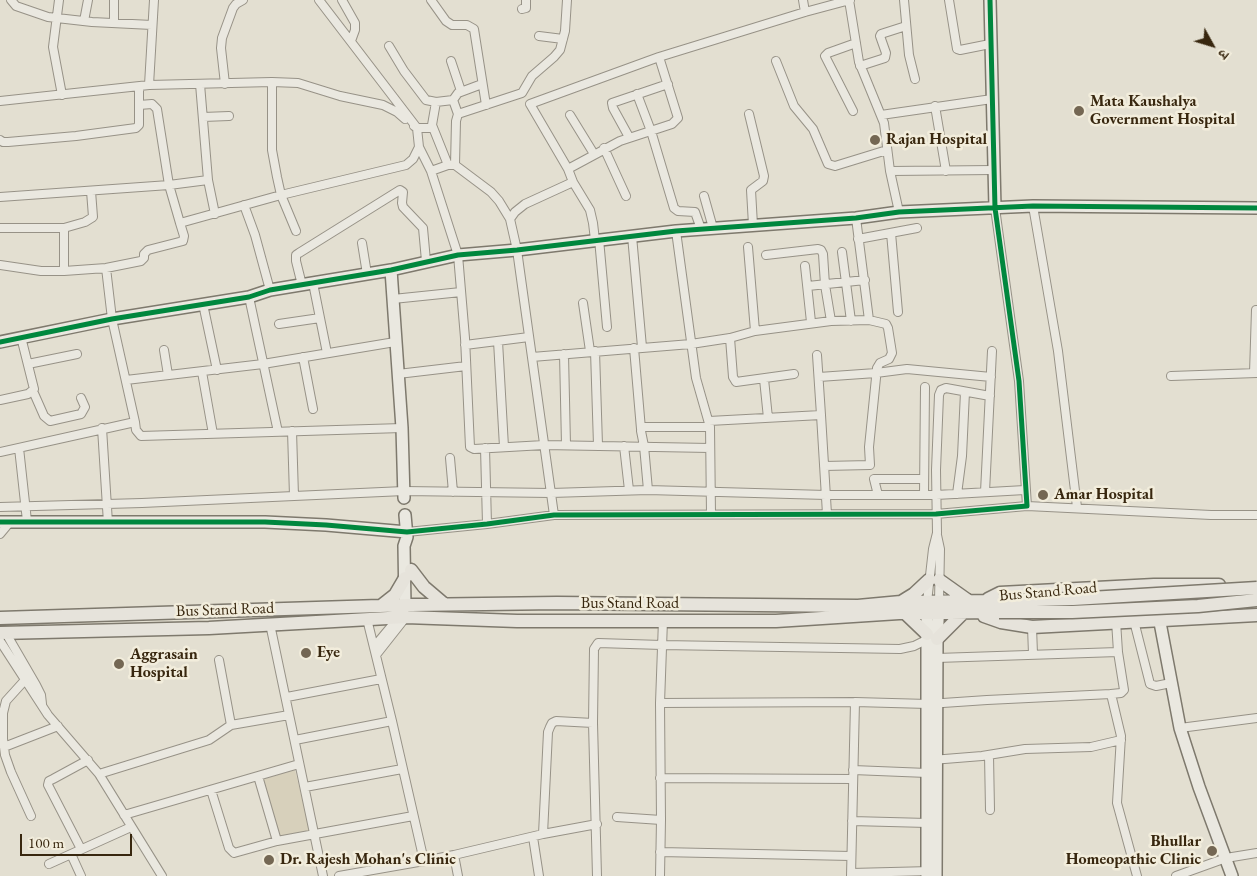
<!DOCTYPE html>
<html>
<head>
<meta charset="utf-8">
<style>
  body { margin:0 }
  #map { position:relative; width:1257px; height:876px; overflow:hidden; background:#e3dfd1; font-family:"EB Garamond","Noto Serif Devanagari",serif }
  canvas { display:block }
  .north { position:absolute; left:1187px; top:20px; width:50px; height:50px; -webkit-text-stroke:4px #f2eddc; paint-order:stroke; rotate:129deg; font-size:14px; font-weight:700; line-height:20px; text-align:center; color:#38270f }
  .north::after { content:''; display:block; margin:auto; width:18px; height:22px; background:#38270f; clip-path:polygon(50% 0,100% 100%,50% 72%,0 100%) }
  .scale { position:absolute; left:20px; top:834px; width:112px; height:22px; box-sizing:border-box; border:2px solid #38270f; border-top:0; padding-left:6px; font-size:15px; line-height:18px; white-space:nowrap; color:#38270f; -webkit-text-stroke:4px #f2eddc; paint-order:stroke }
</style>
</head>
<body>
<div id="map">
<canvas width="1257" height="876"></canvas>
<div class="north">उ</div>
<div class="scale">100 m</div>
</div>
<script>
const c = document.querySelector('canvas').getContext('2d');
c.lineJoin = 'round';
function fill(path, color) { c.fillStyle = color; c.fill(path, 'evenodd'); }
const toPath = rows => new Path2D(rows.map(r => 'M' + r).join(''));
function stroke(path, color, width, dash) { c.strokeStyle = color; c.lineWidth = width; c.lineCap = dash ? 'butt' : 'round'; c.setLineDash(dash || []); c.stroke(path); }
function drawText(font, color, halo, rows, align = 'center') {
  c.font = font + ' "EB Garamond",serif'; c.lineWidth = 5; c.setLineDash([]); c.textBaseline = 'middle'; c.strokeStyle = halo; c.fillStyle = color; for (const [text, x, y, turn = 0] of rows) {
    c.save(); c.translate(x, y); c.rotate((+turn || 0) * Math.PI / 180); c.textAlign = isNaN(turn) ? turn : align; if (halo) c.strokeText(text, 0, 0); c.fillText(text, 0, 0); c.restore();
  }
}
fill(toPath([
  [295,770,310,831,279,838,260,780]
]), '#d7d0bb');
const street = toPath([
  [11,0,16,6,48,17,92,22,152,25],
  [59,0,53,47,62,95],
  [319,0,417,128,419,147,431,171,458,255,465,338,470,447,474,449,544,445,710,448],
  [342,0,355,23,355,30,351,41],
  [431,0,446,21,452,25,467,25,474,29,486,105],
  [803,0,805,12],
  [849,0,859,62,884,123,890,171,899,212],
  [904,0,909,55,915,79],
  [949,0,957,49,960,50,990,44],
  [522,9,526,8,526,0],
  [84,21,88,0],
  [114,23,114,0],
  [539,36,563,39],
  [389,46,404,71,426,100,436,102,453,100,458,114],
  [451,61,461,91],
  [776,61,794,106,813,129,828,164,835,166,887,150],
  [860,66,885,58,886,53,880,36,881,34,906,26],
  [272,82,272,150,277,177,281,195,296,231],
  [200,84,208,180,215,214],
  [225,84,221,48,222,38,233,8,236,4,243,0],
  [149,85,154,0],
  [637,94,651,131,674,208,678,211,695,212,701,229],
  [453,100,458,93,482,84],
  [0,101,149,85,272,82,298,83,340,96,383,105,397,112,405,119],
  [436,102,432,125,448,165],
  [139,105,152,104,157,109,169,185,180,223],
  [935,106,946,171],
  [853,111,825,56,828,53,856,43],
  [749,114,764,176,763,181,751,190,753,225],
  [570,115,594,154],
  [881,115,992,99],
  [203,117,229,116],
  [414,126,417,128,433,128],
  [629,137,613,108,612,103,668,84],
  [0,140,3,142,8,142,76,136,136,128,139,125,139,87],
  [604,148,626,196],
  [455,165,491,192,499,201,510,219],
  [568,169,620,141,672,124,678,118,659,57],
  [431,171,448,165,455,165,456,121,458,114,522,93,532,76,554,57,560,50,565,31,567,0],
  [890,171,994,170],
  [573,182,590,210,593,223,595,240],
  [704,196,713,228],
  [0,197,169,185,208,180],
  [244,205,255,235,270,290],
  [1033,206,1058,351,1077,507],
  [856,218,869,320],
  [0,228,64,228,85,222,93,217,91,191],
  [676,231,696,378,710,427,711,514],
  [891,233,898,312],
  [632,236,642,347],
  [599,239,607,327],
  [858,239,917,228],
  [362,243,367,274],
  [842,252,851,321],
  [766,255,818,249,821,250,823,254,825,285,831,321],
  [0,265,41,271,64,271,106,268,141,261,144,258,144,254,148,250,183,241,184,236,180,223,281,195,406,165,413,159,419,147],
  [805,266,811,322],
  [64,271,64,228],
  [313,283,327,353],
  [302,285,296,261,296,255,299,253,400,190,403,192,402,203,403,207,423,228,426,261],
  [808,286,865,280],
  [249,297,278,432],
  [393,299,461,292],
  [583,303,590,351],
  [203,304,217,370],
  [279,324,320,318],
  [755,331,831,321,869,320,886,324,888,328,892,353,889,359,880,363,877,368,869,447,870,465,824,466],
  [730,338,733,377,736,382,794,374],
  [498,341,504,447],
  [465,345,529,337],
  [634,348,641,429],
  [164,350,168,375],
  [595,351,598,445],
  [564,354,566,445],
  [303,357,313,409],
  [532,357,691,344,730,338,755,331,748,247],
  [28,364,77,354],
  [202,372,213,434],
  [1254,373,1256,310],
  [398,374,466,366],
  [1171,376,1257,373],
  [819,377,876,373,907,369,991,377],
  [764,379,768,418],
  [126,380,263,364,395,342],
  [33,391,44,416,50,421,81,414,85,407,81,398],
  [0,400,28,394,34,389,21,337],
  [821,415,827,514],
  [709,421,821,415,817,355],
  [135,422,136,430,141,436,402,428],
  [102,428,108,523],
  [292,431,294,496,404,491,551,493,648,490,826,495,936,495,1025,490],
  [624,446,629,490],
  [19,448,27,521],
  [485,448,487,524],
  [0,452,135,422,112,319,106,268],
  [450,458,453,492],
  [648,490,644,446,641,431,642,427,710,427],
  [985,492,992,351],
  [957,494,962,456,965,392],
  [878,495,874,479,924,479],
  [924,495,925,387],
  [1027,506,1211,515,1257,515],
  [0,507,142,503,294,496],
  [554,515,517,250,510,219,515,212,525,204,573,182,568,169,530,104,659,57,805,12,850,0],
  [407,532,487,524,554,515,936,514,1027,506,1019,381,995,208],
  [0,534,10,522],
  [937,535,940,549,939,602],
  [927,602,933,549,937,533,936,470,939,395,941,390,946,388,990,396],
  [367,619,392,721,424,861,454,855,458,876],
  [1116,621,1118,652,1124,690,1121,693,1111,694,1121,736,1117,803,1137,876],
  [1134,621,1150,684,1156,686,1171,683],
  [270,624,323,876],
  [1032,627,1033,654],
  [7,635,36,685,41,695,42,704],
  [0,641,48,715,99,774,162,876],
  [374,647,399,617],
  [376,655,406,617],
  [937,658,1118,652],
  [219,660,231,725],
  [25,680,6,701,3,713,3,739,5,755,11,772,31,816],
  [287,697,381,679],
  [855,702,928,704,987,700,1111,694],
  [660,703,855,702,851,876],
  [1180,728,1257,718],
  [295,740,392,721],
  [4,747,58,726],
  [989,755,990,810],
  [932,760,982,756,1025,749,1091,747,1121,740],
  [853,770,927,773],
  [99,774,209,740,231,725,289,715],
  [258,776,277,841],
  [660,778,853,779],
  [305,787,402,769],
  [211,790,229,848,234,853,277,841,413,816],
  [124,815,299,764],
  [617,817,661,820],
  [852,821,927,823],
  [543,834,548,732,550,727,552,723,556,721,593,723],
  [533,837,539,876],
  [81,849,48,785,49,781,53,779,88,760],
  [660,852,851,856],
  [71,854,81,876],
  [454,855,543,834,597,824],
  [49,864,131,827],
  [851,873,931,871],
  [339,876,424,861],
  [597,876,593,723,594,649,598,643,662,645,900,649,914,646,928,639],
  [660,876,661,820,660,703,663,620],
  [1176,876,1226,858,1257,853]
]);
const secondary = toPath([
  [990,0,995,208],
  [391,270,402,428,404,498],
  [0,342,112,319,249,297,270,290,391,270,458,255,517,250,676,231,856,218,899,212,1033,206,1257,208],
  [0,522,265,522,326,525,407,532],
  [927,605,927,876],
  [1158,612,1180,728,1199,787,1232,876],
  [401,613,405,606,404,546,407,537,405,515],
  [936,876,937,639,939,604]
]);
const primary = toPath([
  [411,570,424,587,444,604],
  [939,580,970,602],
  [988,599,1000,593,1154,585,1219,585],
  [901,602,914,594,929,580],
  [381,606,395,595,405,578],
  [905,613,927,634],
  [984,616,1001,622,1032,627,1257,615],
  [0,618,411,605,557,603,858,606,901,602,999,601],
  [0,633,209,628,406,617,517,621,776,621,899,613,999,612],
  [937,639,963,613]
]);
stroke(street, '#979287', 10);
stroke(secondary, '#7e796d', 14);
stroke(primary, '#7e796d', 15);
stroke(street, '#eae8e0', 8);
stroke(secondary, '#eae8e0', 11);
stroke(primary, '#e6e3db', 12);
const primaryBridge = toPath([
  [999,601,1073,599,1257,588],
  [999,612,1072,612,1198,606,1257,600]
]);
stroke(primaryBridge, '#7e796d', 15, []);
stroke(primaryBridge, '#e6e3db', 12);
stroke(toPath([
  [0,342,112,319,249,297,270,290,391,270,458,255,517,250,676,231,856,218,899,212,1033,206,1257,208],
  [0,522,265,522,326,525,407,532,487,524,554,515,936,514,1027,506,1019,381,995,208,990,0]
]), '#00873e', 5);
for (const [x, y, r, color] of [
  [1079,111,6,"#746753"],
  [875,140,6,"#746753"],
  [1043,495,6,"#746753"],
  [306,653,6,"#746753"],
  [119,664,6,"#746753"],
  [1212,851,6,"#746753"],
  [269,860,6,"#746753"]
]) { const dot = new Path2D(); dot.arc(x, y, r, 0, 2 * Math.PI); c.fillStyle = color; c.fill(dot); stroke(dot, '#f2eddc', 2); }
drawText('bold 16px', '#38270f', '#f2eddc', [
  ["Mata Kaushalya",1090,102],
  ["Government Hospital",1090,120],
  ["Rajan Hospital",886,140],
  ["Amar Hospital",1054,495],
  ["Eye",317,653],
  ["Aggrasain",130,655],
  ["Hospital",130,673],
  ["Bhullar",1201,842,"right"],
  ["Homeopathic Clinic",1201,860,"right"],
  ["Dr. Rajesh Mohan's Clinic",280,860]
], 'left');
drawText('16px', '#38270f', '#f2eddc', [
  ["Bus Stand Road",1048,592,-5],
  ["Bus Stand Road",630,604],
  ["Bus Stand Road",225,610,-2]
]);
</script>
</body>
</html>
